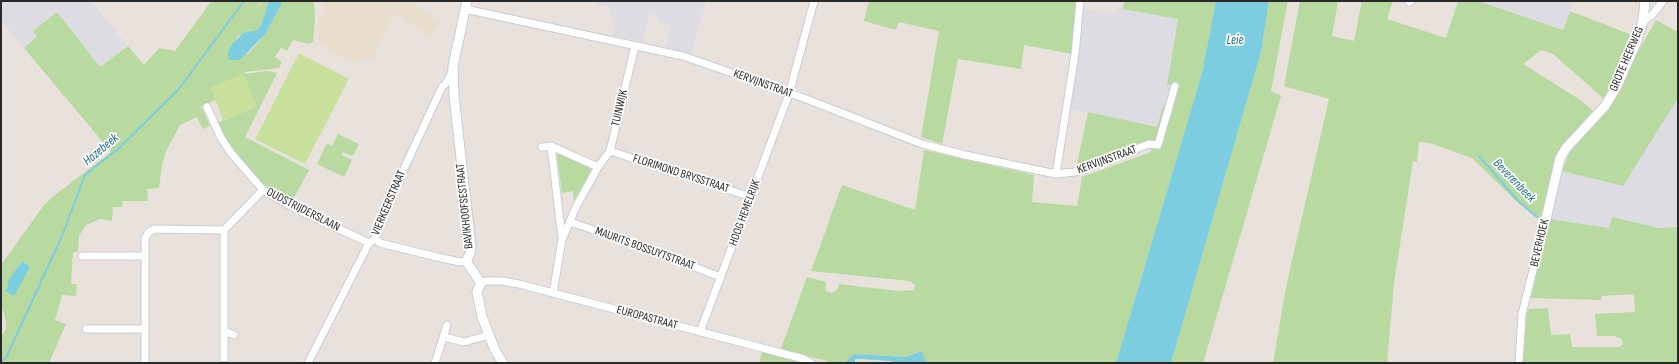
<!DOCTYPE html>
<html>
<head>
<meta charset="utf-8">
<style>
  body { margin:0 }
  #map { position:relative; width:1679px; height:364px; overflow:hidden; background:#e9e2dc; font-family:"Sofia Sans Condensed",sans-serif }
  canvas { display:block }
  .frame { position:absolute; inset:0; border:2px solid #292929; pointer-events:none }
</style>
</head>
<body>
<div id="map">
<canvas width="1679" height="364"></canvas>
<div class="frame"></div>
</div>
<script>
const c = document.querySelector('canvas').getContext('2d');
c.lineJoin = 'round';
function fill(path, color) { c.fillStyle = color; c.fill(path, 'evenodd'); }
const toPath = rows => new Path2D(rows.map(r => 'M' + r).join(''));
function stroke(path, color, width, dash) { c.strokeStyle = color; c.lineWidth = width; c.lineCap = dash ? 'butt' : 'round'; c.setLineDash(dash || []); c.stroke(path); }
function drawText(font, color, halo, rows, align = 'center') {
  c.font = font + ' "Sofia Sans Condensed",sans-serif'; c.lineWidth = 3.5; c.setLineDash([]); c.textBaseline = 'middle'; c.strokeStyle = halo; c.fillStyle = color; for (const [text, x, y, turn = 0] of rows) {
    c.save(); c.translate(x, y); c.rotate((+turn || 0) * Math.PI / 180); c.textAlign = isNaN(turn) ? turn : align; if (halo) c.strokeText(text, 0, 0); c.fillText(text, 0, 0); c.restore();
  }
}
fill(toPath([
  [1,1,91,1,128,46,100,67,57,12,33,31,37,37,24,48,1,20],
  [598,1,706,1,691,54,665,47,671,25,658,21,659,17,650,14,642,41,612,36,616,18,609,15,611,8,597,4],
  [1478,1,1573,1,1563,30],
  [1117,7,1178,19,1167,85,1173,85,1167,107,1163,106,1157,127,1069,109,1081,8,1115,14],
  [1678,98,1678,227,1659,228,1612,217,1609,228,1549,219,1562,171,1623,186]
]), '#dddce2');
fill(toPath([
  [326,1,410,1,442,22,431,37,394,13,372,58,353,63,320,43,318,39,319,18,325,8,322,6]
]), '#e9ddcd');
fill(toPath([
  [209,1,262,1,250,15,263,1,269,1,261,25,257,30,238,36,228,52,248,54,266,33,283,1,312,1,314,4,315,17,313,42,309,44,293,40,287,51,281,48,275,57,282,62,279,68,245,72,244,74,268,71,277,73,245,137,309,170,291,203,254,177,233,150,217,123,256,107,244,75,211,87,216,100,201,106,210,126,203,129,197,117,180,125,166,151,162,165,159,188,147,189,148,201,123,201,122,207,113,207,112,221,100,219,86,225,79,236,78,252,73,252,71,284,77,284,76,296,62,295,55,320,66,324,49,363,1,363,1,337,5,331,6,322,4,313,1,308,1,265,44,205,55,195,111,152,24,48,37,37,33,31,57,12,100,67,128,46,144,65,159,48,175,51,210,3],
  [21,261,30,267,5,291,8,287],
  [869,1,1078,1,1072,54,1024,45,1021,69,958,59,942,144,921,137,939,31,899,22,896,30,864,21],
  [1124,1,1216,1,1202,73,1116,363,927,363,920,351,906,357,854,354,847,360,847,363,827,363,827,361,781,349,807,277,826,282,826,291,832,293,837,290,839,284,898,291,914,290,915,285,910,281,811,271,842,185,915,210,924,150,1034,175,1032,202,1077,206,1082,177,1151,152,1153,140,1076,168,1088,112,1157,127,1163,106,1167,107,1172,85,1167,85,1178,19,1123,9],
  [1269,1,1288,1,1271,91,1281,96,1203,363,1171,363,1261,52],
  [1300,1,1338,1,1332,36,1354,41,1362,1,1393,1,1387,19,1446,38,1458,1,1478,1,1563,30,1570,11,1632,35,1604,99,1553,54,1541,50,1523,64,1582,101,1591,109,1594,114,1564,144,1554,162,1541,220,1516,201,1472,158,1429,143,1419,142,1417,162,1413,161,1394,283,1387,363,1273,363,1286,287,1329,99,1284,86],
  [1656,20,1678,32,1678,98,1623,186,1562,171,1570,152,1615,100,1635,57],
  [338,134,359,144,353,156,343,152,341,155,352,160,344,177,317,164,327,143,332,146],
  [560,154,592,169,574,201,573,191,562,193,557,155],
  [1612,217,1659,228,1678,227,1678,363,1522,363,1527,312,1529,309,1548,308,1551,335,1570,334,1572,347,1619,347,1623,344,1622,339,1614,336,1597,336,1595,314,1635,312,1634,294,1602,296,1601,300,1531,298,1549,219,1609,228],
  [763,350,803,362,805,363,759,363]
]), '#b8d99f');
fill(toPath([
  [299,53,349,79,305,164,255,139],
  [244,74,257,107,223,120,211,87]
]), '#c9df9c');
fill(toPath([
  [269,1,283,1,266,33,243,57,239,60,229,60,228,52,233,43,243,33,257,30,261,25],
  [1216,1,1269,1,1261,52,1171,363,1116,363,1202,73],
  [22,261,30,267,14,296,5,291,8,286,8,281],
  [921,351,927,363,897,363,890,361,861,359,855,359,855,363,847,363,847,360,854,354,906,357]
]), '#7ccddf');
stroke(toPath([
  [1479,156,1520,203,1537,217],
  [1,361,6,358,62,236,85,175,118,149,178,90,244,1]
]), '#7ccddf', 2);
const minor = toPath([
  [1409,2,1411,1],
  [465,9,683,56,801,97,922,144,965,155,1056,174,1075,172,1149,144,1158,145,1175,86],
  [1643,21,1652,15,1663,1],
  [207,107,221,138,231,153,263,190,292,207,369,243],
  [551,146,562,238],
  [542,147,551,146,598,167],
  [610,151,751,197],
  [1056,174,1075,54,1080,1],
  [570,222,620,239,721,277],
  [376,239,375,231,442,87,448,81,452,71],
  [376,239,380,243,437,257,460,262,466,261],
  [82,256,144,256],
  [481,283,486,281,502,281,519,284,804,359,811,363],
  [553,293,562,240,576,207,598,167,610,151,635,46],
  [86,329,145,329],
  [224,331,234,335],
  [700,332,789,94,814,1],
  [444,337,464,342,489,335],
  [224,358,224,230],
  [145,363,145,238,149,232,155,229,224,230,263,190],
  [308,363,369,243,372,241],
  [435,363,447,325],
  [1519,363,1522,314,1546,219]
]);
const tertiary = toPath([
  [467,1,453,66,454,96,471,246,470,254,466,261,481,283,477,292,482,317,495,350,503,363],
  [1546,219,1560,158,1567,147,1605,106,1617,86,1636,43,1643,21,1645,1]
]);
stroke(minor, '#c8ccd5', 9);
stroke(tertiary, '#c8ccd5', 11);
stroke(minor, '#fff', 7);
stroke(tertiary, '#fff', 9);
drawText('12px', '#292929', '#fff', [
  ["GROTE HEERWEG",1627,59,-67],
  ["KERVIJNSTRAAT",763,84,20],
  ["TUINWIJK",620,108,-77],
  ["KERVIJNSTRAAT",1107,160,-20],
  ["FLORIMOND BRYSSTRAAT",681,174,18],
  ["VIERKEERSTRAAT",389,203,-67],
  ["BAVIKHOOFSESTRAAT",465,206,-96],
  ["OUDSTRIJDERSLAAN",303,210,27],
  ["HOOG HEMELRIJK",745,213,-70],
  ["BEVERHOEK",1540,243,-77],
  ["MAURITS BOSSUYTSTRAAT",645,249,20],
  ["EUROPASTRAAT",647,318,15]
]);
drawText('italic 13px', '#1e6d88', '#fff', [
  ["Leie",1235,41],
  ["Hazebeek",101,150,-40],
  ["Beverenbeek",1514,181,46]
]);
</script>
</body>
</html>
